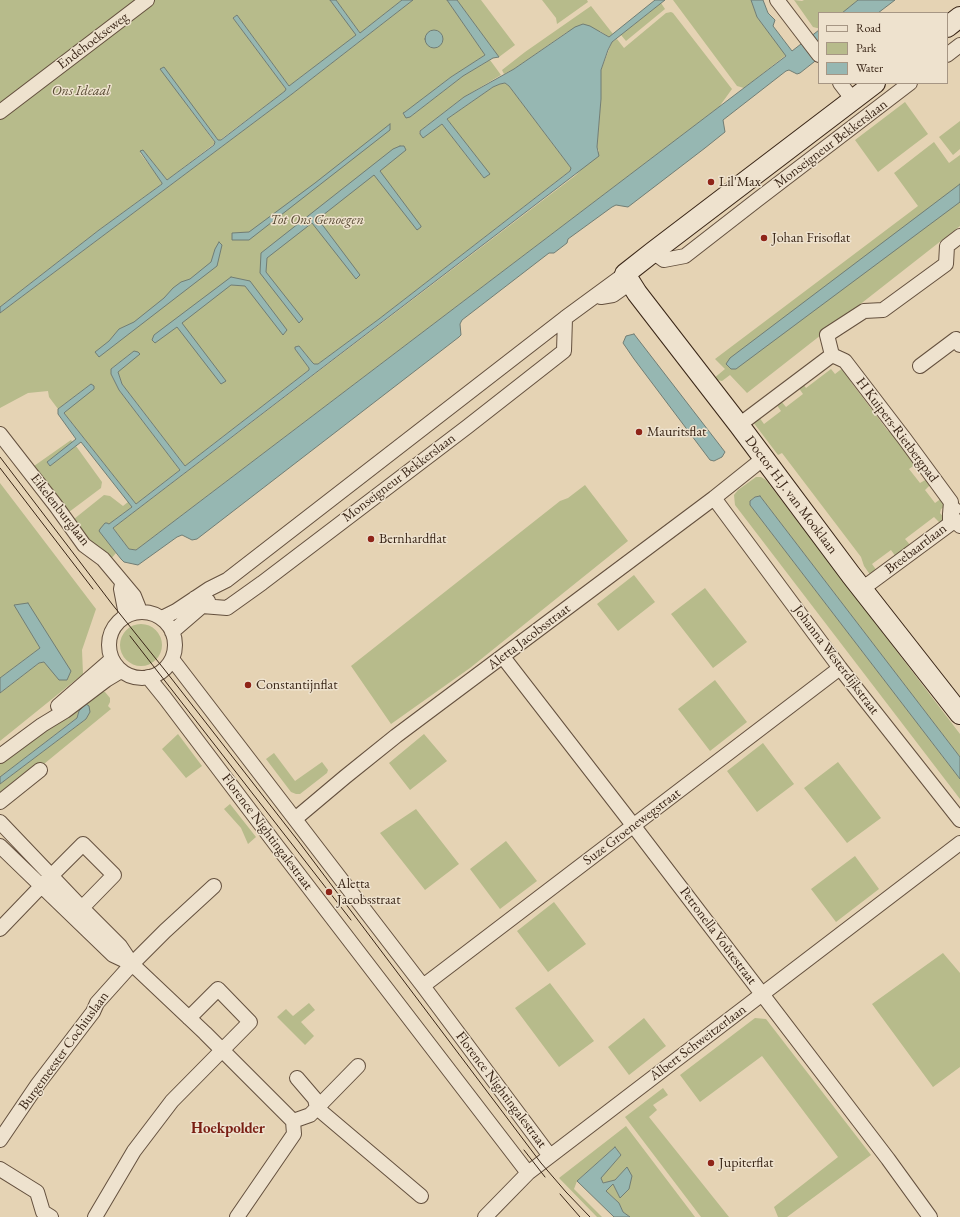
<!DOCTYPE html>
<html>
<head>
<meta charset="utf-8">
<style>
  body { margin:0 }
  #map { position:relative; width:960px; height:1217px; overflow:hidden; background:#e5d3b4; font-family:"EB Garamond",serif }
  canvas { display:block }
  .legend { position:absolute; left:818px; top:12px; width:130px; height:72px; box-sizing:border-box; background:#eee2ce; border:1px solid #a69684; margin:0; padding:5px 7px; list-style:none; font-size:12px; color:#392516 }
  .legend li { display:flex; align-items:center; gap:8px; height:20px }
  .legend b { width:20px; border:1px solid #a69684 }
</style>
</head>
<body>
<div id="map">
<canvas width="960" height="1217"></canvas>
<ul class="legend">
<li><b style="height:5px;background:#eee2ce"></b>Road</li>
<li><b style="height:11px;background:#b7bb8b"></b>Park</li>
<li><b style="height:11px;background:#96b7b2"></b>Water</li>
</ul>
</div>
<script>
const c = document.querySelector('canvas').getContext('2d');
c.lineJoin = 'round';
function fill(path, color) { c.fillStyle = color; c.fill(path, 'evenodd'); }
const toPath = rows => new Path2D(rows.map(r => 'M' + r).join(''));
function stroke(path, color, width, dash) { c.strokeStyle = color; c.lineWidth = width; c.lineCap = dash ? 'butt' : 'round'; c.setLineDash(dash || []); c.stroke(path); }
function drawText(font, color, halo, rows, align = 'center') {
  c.font = font + ' "EB Garamond",serif'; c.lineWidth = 3; c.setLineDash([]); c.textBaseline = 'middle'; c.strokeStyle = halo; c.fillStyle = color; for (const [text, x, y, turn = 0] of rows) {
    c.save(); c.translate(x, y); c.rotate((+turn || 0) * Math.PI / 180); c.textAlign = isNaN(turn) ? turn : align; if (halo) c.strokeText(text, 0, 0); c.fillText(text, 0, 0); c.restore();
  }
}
fill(toPath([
  [0,0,330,0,357,35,289,86,237,15,233,18,286,89,285,91,220,140,218,140,161,69,215,143,214,144,167,180,143,150,140,153,163,183,99,230,0,307],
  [336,0,402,0,360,33],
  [413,0,447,0,485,55,451,77,403,114,408,117,410,117,463,76,490,60,501,75,464,97,420,131,419,132,423,137,442,124,484,178,489,174,447,119,493,87,500,84,505,83,509,86,571,168,571,170,379,319,318,364,314,364,312,362,299,346,295,347,295,349,309,368,309,370,185,466,122,384,118,372,134,351,111,369,111,374,119,390,180,470,136,504,64,413,91,384,58,409,49,397,48,391,28,393,0,408,0,313,292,94],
  [457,0,481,0,515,45,499,57],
  [542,0,587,0,588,2,557,24,556,18],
  [673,0,751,0,757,17,786,55,744,88,737,86],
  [794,0,802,1,804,0,858,0,842,13,819,13,819,28,817,28,813,27],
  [661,3,665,9,626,41,621,35],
  [591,6,613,34,609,37,600,31,567,32,514,69,504,74,502,70,525,52],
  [671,12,673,13,732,89,719,107,144,544,136,550,129,549,113,528,576,175,599,151,597,147,601,99,601,70,612,42,617,39,624,48,666,13],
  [905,102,928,134,878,172,855,140],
  [960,121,960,149,953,155,939,137],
  [934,142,949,163,960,155,960,226,747,393,730,375,722,381,713,379,725,369,715,359,918,206,894,173],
  [844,367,851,377,851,382,888,431,894,433,916,464,909,469,920,483,927,479,931,484,925,490,935,503,942,498,947,505,941,509,940,513,945,519,940,523,934,517,905,539,911,546,896,557,891,550,872,564,877,571,871,576,864,566,861,557,782,453,778,455,753,422,759,417,764,424,781,411,776,404,781,401,786,407,803,394,798,387,803,384,806,388,831,369,835,374],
  [71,440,73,443,47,462,50,466,76,446,102,482,101,488,69,512,34,466],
  [756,477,761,477,766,480,960,734,960,757,760,496,755,497,750,501,750,505,960,779,960,799,735,505,734,495,738,490],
  [0,483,96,609,82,650,83,674,0,741,0,693,39,663,44,662,67,680,15,605,40,648,0,678],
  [585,485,628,541,470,668,391,724,351,666,560,501,568,498],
  [104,495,110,496,123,506,128,502,132,507,100,531,116,553,110,560,94,545,74,519],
  [634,575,655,602,618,631,597,604],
  [705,588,747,642,713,668,671,614],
  '120 645a21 21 0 1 1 42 0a21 21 0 1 1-42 0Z',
  [715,680,747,722,710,751,678,709],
  [100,691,105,692,110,698,110,702,108,706,111,709,0,800,0,784,86,719,87,704,79,711,77,718,0,777,0,763,79,702],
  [178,734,202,766,186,778,162,749],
  [424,734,447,761,410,790,389,763],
  [763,743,794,784,757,812,727,771],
  [274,753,295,781,322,762,328,770,327,773,300,794,296,794,291,792,266,759],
  [838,762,881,818,847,843,804,788],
  [230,804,256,837,248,844,241,828,224,809],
  [416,809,459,864,425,890,380,833],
  [506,841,537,881,500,909,470,869],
  [855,856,879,889,836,922,811,889],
  [554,902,586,944,548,972,517,931],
  [943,953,960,973,960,1067,933,1087,872,1004],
  [550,983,594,1041,559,1067,515,1008],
  [309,1003,315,1010,301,1022,314,1036,305,1045,277,1017,286,1009,293,1016],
  [644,1018,666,1046,629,1075,608,1047],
  [755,1018,766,1019,871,1155,787,1217,778,1217,774,1207,838,1157,762,1056,700,1102,680,1075],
  [663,1088,668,1095,653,1105,657,1110,649,1117,729,1217,701,1217,625,1117],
  [626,1126,695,1217,630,1217,623,1212,619,1203,606,1191,613,1184,620,1198,628,1168,615,1180,603,1183,600,1177,621,1155,615,1147,577,1181,574,1189,602,1217,597,1217,559,1178]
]), '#b7bb8b');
const water = toPath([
  [330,0,336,0,360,33,402,0,413,0,292,94,0,313,0,307,99,230,162,184,162,183,140,151,143,150,167,180,214,145,215,142,160,69,164,67,218,140,221,140,285,91,286,89,233,18,237,15,289,86,356,35,330,0],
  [447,0,457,0,499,57,493,58,463,76,410,117,406,118,403,113,405,112,451,77,485,55,447,0],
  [655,0,665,0,612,42,608,50,601,70,601,99,597,147,599,156,113,528,129,549,136,550,144,544,786,56,757,17,751,0,763,0,768,13,775,20,773,26,792,51,819,30,819,58,800,73,797,74,789,70,786,71,723,120,725,132,705,148,628,207,616,205,612,207,568,239,567,243,554,253,549,253,462,320,460,324,461,335,459,337,197,539,192,540,182,535,177,537,138,565,124,562,121,559,99,531,100,529,105,523,107,523,109,524,132,507,81,442,50,466,47,462,76,439,58,414,58,409,91,384,94,386,94,389,65,412,64,413,136,504,180,470,119,390,111,374,111,369,134,351,138,352,140,354,118,372,122,384,185,466,309,370,309,368,295,349,295,347,299,346,312,362,314,364,318,364,379,319,570,171,571,168,509,86,505,83,500,84,493,87,447,119,490,174,484,178,442,124,423,138,420,134,420,131,464,97,514,69,575,27,583,24,590,26,609,37,655,0],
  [858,0,895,0,878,13,842,13,858,0],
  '425 39a9 9 0 1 1 18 0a9 9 0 1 1-18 0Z',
  [390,124,390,130,249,240,232,240,232,233,249,232,315,183,390,124],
  [400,146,404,146,406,150,380,171,421,226,421,227,417,230,374,175,318,219,360,275,356,279,312,223,267,258,266,272,303,319,299,323,260,273,261,253,393,149,400,146],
  [960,184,960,202,736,369,731,369,726,364,730,358,960,184],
  [219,242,222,245,217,266,99,357,95,352,109,341,119,329,134,322,164,298,173,288,181,282,190,279,211,262,215,249,219,242],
  [231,277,250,281,287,330,283,335,245,286,231,285,182,323,226,381,221,384,177,327,155,343,152,340,154,335,231,277],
  [634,334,725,452,722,457,714,461,710,460,634,359,623,343,626,336,634,334],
  [760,496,960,757,960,779,750,505,750,501,755,497,760,496],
  [28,603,71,671,67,680,59,680,44,662,39,663,0,693,0,678,40,648,14,605,28,603],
  [86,704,89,706,90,712,86,719,0,784,0,777,77,718,79,711,86,704],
  [615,1147,621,1155,601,1178,603,1183,615,1180,627,1167,632,1176,629,1189,620,1198,613,1184,606,1191,619,1203,623,1212,630,1217,614,1217,577,1181,615,1147]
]);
fill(water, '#96b7b2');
stroke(water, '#717d74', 1);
const street = toPath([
  [777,0,819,55],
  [947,55,960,45],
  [840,83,853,100],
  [0,112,147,0],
  [653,252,664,260,685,256,757,200,910,83],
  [601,297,613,295,630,283],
  [832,355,827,335,864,311,883,310,946,264,947,246,960,236],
  [920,366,956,339,960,345],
  [739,425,832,355,845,361,904,438,951,502,950,514,960,526],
  [0,434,56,506,84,545,103,559,134,596,140,611],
  [714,498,840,668,960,820],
  [122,584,121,589,126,615],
  [862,589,950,524,950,514,954,509],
  [195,598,202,606,227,608,262,583,467,427,564,351,565,318],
  '109 645a33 33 0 1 1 66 0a33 33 0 1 1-66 0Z',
  [162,618,176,611,209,589,227,580,565,318,625,274],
  [172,632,208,601],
  [503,657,626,816,888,1159,930,1217],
  [172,659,423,986,550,1156],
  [148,677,165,698,277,846,528,1173],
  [58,706,112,659],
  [0,756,42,725,65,711,106,680,121,671],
  [0,802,40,770],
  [295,819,345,777,396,736,714,498,764,458],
  [0,822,82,908,120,946,132,964,205,1033,293,1121,294,1134,237,1217],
  [0,846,113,955,130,963],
  [0,929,51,876,83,844,114,875,74,916],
  [423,986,840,668],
  [297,1078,315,1099,317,1108,421,1196],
  [293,1121,310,1115,358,1066],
  [0,1140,38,1084,93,1012,97,1003,132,964,165,931,214,886],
  [0,1169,37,1192,43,1212,51,1217],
  [95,1217,134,1151,172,1101,250,1022,218,989,189,1018],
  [485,1217,528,1173,960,843]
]);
const secondary = toPath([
  [947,27,960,17],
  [875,83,653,252,625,274,637,293,739,425,851,575,960,714]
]);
stroke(street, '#64503e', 16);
stroke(secondary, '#392516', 22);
stroke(street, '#eee2ce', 14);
stroke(secondary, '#eee2ce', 20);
stroke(toPath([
  [0,457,112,604,164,669,299,842,541,1163,566,1192,590,1217],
  [0,468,93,589],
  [130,636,351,920],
  [524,1150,545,1177],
  [560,1194,580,1217]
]), '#392516', 1);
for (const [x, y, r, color] of [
  [711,182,4,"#8f2418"],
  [764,238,4,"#8f2418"],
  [639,432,4,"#8f2418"],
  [371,539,4,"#8f2418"],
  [248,685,4,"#8f2418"],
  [329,892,4,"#8f2418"],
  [711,1163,4,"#8f2418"]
]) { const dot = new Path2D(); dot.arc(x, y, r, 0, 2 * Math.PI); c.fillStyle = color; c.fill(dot); stroke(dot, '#eee2ce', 1.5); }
drawText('14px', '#392516', '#eee2ce', [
  ["Endehoekseweg",93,41,-37],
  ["Monseigneur Bekkerslaan",831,144,-37],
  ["H Kuipers-Rietbergpad",897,430,53],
  ["Monseigneur Bekkerslaan",399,478,-37],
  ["Doctor H.J. van Mooklaan",791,495,53],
  ["Eikelenburglaan",60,510,52],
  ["Breebaartlaan",916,549,-37],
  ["Aletta Jacobsstraat",529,637,-37],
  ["Johanna Westerdijkstraat",836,660,53],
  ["Suze Groenewegstraat",632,827,-37],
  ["Florence Nightingalestraat",267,832,53],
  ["Petronella Voûtestraat",718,936,53],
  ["Albert Schweitzerlaan",698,1043,-37],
  ["Burgemeester Cochiuslaan",64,1051,-54],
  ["Florence Nightingalestraat",501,1090,53]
]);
drawText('italic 14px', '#584a33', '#eee2ce', [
  ["Ons Ideaal",81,91],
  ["Tot Ons Genoegen",317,220]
]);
drawText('14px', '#392516', '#eee2ce', [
  ["Lil'Max",719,182],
  ["Johan Frisoflat",772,238],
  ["Mauritsflat",647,432],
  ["Bernhardflat",379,539],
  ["Constantijnflat",256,685],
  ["Aletta",337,884],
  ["Jacobsstraat",337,900],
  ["Jupiterflat",719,1163]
], 'left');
drawText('bold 15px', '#7a1f14', '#eee2ce', [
  ["Hoekpolder",228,1129]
]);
</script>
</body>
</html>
